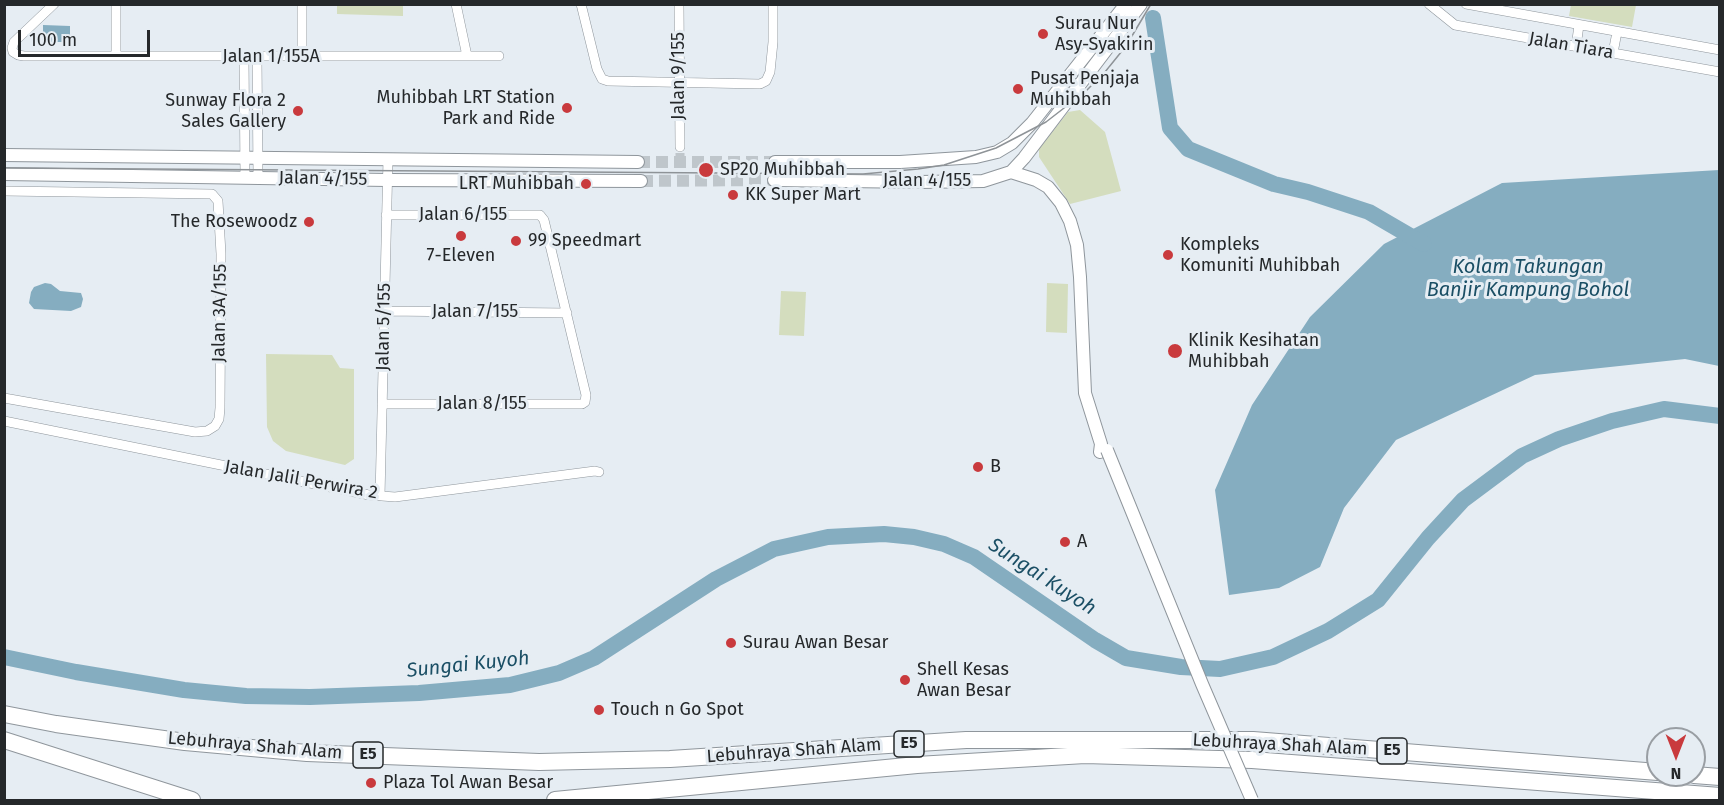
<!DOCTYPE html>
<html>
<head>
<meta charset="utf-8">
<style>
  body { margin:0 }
  #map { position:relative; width:1724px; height:805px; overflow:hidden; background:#e6edf3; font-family:"Fira Sans",sans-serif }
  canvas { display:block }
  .frame { position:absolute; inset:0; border:6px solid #25282a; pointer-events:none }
  .north { position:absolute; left:1646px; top:727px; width:60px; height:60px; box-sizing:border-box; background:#e6edf3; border:2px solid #999ea3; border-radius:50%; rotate:180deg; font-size:16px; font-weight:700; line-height:24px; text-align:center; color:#25282a }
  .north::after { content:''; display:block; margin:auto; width:21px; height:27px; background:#c93a3d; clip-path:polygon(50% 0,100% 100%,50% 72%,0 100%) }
  .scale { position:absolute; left:18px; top:30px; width:132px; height:27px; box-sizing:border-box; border:3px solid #25282a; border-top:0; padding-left:8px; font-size:18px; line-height:21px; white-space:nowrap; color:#25282a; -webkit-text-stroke:4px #e6edf3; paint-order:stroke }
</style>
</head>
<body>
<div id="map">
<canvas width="1724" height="805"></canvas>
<div class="frame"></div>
<div class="north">N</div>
<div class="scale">100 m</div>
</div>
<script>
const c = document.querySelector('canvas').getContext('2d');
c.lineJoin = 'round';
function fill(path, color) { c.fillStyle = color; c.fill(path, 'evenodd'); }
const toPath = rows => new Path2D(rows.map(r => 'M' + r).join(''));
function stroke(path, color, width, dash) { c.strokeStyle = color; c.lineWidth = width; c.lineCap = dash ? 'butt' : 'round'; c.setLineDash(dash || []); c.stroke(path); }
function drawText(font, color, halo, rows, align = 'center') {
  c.font = font + ' "Fira Sans",sans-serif'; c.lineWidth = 6; c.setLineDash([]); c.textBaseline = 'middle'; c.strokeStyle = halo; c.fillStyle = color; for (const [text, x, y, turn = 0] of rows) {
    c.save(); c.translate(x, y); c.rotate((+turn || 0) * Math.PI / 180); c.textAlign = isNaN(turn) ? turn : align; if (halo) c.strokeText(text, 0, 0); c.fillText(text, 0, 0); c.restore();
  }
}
fill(toPath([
  [337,5,403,5,403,16,337,14],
  [1571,5,1571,4,1636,5,1632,27,1569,16],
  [1080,110,1105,132,1121,191,1070,204,1039,157,1039,149,1068,112],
  [1047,283,1068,284,1067,333,1046,332],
  [781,291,806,292,804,336,779,335],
  [266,354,332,355,340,368,354,369,354,459,345,465,286,451,273,441,267,427]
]), '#d4ddbe');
fill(toPath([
  [43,25,70,26,70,42,43,42],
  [1719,170,1719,366,1685,359,1535,375,1396,440,1344,508,1320,567,1279,588,1229,595,1215,490,1252,405,1310,317,1384,244,1502,183],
  [45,283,51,284,60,291,81,293,83,299,81,307,71,311,34,309,29,303,31,292,34,287]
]), '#85adc0');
stroke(toPath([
  [1153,18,1170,128,1188,149,1274,184,1308,192,1369,212,1424,244],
  [4,657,76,672,184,690,246,696,310,697,419,693,510,685,559,673,594,658,716,579,774,549,828,537,884,534,914,537,944,544,974,557,1095,640,1126,658,1181,667,1220,669,1273,657,1328,631,1378,600,1428,538,1463,500,1522,456,1559,439,1612,421,1664,409,1720,416]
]), '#85adc0', 16);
stroke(toPath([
  [680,162,680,147]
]), '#bfc6cb', 9, [9, 4.5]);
stroke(toPath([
  [638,162,775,162],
  [641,181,774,180]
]), '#bfc6cb', 12, [12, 6]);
const minor = toPath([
  [54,4,14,42,12,48,13,52,18,55,24,56,499,56],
  [302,4,302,57],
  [456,4,467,56],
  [581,4,597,69,602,79,608,81,760,84,766,81,770,72,773,42,773,4],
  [679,4,680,147],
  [1429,4,1455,25,1720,72],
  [1466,4,1720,50],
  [1576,47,1579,25],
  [1613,53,1617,32],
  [116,56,116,4],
  [244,57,245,177],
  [257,57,258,177],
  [4,191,212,194,218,201,221,254,220,408,219,419,215,426,207,431,195,432,4,398],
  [384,311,567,313],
  [382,404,582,404,585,402,586,395,544,220,540,215,386,215],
  [4,421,369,495,395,497,595,471,599,472],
  [380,496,388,159]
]);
const tertiary = toPath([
  [4,155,638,162],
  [775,162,900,162,976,157,997,152,1012,143,1032,123,1126,4],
  [1011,172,1036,180,1048,187,1061,203,1070,221,1077,245,1080,277,1085,393,1101,444,1100,452],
  [4,174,387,180,641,181],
  [774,180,919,182,983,181,1011,172,1024,158,1141,4]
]);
const motorway = toPath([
  [4,714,56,724,185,742,307,753,539,762,670,759,966,740,1253,740,1658,772],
  [4,740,192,800],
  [1694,775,1720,777],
  [555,800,917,765,1085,755,1252,760,1720,796]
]);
stroke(minor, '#8f969c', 10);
stroke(tertiary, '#8f969c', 14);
stroke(motorway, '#8f969c', 18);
stroke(minor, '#fff', 9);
stroke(tertiary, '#fff', 12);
stroke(motorway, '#fff', 16);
stroke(toPath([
  [4,168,863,174,918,169,944,165,996,148,1046,122,1086,91,1105,72,1126,46,1151,4]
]), '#8e9397', 1.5);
const tertiaryBridge = toPath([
  [1107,450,1202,684,1252,800]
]);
stroke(tertiaryBridge, '#8f969c', 14, []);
stroke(tertiaryBridge, '#fff', 12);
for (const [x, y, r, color] of [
  [1043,34,6,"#c93a3d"],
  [1018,89,6,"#c93a3d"],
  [567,108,6,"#c93a3d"],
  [298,111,6,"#c93a3d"],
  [706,170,8,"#c93a3d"],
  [586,184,6,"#c93a3d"],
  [733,195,6,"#c93a3d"],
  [309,222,6,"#c93a3d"],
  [461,236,6,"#c93a3d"],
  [516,241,6,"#c93a3d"],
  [1168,255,6,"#c93a3d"],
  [1175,351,8,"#c93a3d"],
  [978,467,6,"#c93a3d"],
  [1065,542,6,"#c93a3d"],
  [731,643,6,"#c93a3d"],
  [905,680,6,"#c93a3d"],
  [599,710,6,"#c93a3d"],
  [371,783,6,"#c93a3d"]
]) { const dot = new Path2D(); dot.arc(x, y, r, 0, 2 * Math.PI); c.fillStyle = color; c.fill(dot); stroke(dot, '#e6edf3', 2); }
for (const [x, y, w] of [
  [909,744,30],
  [1392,751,30],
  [368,755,30]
]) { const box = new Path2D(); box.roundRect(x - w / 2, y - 13, w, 26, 4.5); c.fillStyle = '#e6edf3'; c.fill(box); stroke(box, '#25282a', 1.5); }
drawText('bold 16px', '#25282a', null, [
  ["E5",909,744],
  ["E5",1392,751],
  ["E5",368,755]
]);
drawText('18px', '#25282a', '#e6edf3', [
  ["Surau Nur",1055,24],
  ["Asy-Syakirin",1055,45],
  ["Pusat Penjaja",1030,79],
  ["Muhibbah",1030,100],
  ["Muhibbah LRT Station",555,98,"right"],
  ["Park and Ride",555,119,"right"],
  ["Sunway Flora 2",286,101,"right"],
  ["Sales Gallery",286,122,"right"],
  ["SP20 Muhibbah",720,170],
  ["LRT Muhibbah",574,184,"right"],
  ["KK Super Mart",745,195],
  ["The Rosewoodz",297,222,"right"],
  ["99 Speedmart",528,241],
  ["Kompleks",1180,245],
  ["Komuniti Muhibbah",1180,266],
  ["7-Eleven",461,256,"center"],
  ["Klinik Kesihatan",1188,341],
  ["Muhibbah",1188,362],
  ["B",990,467],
  ["A",1077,542],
  ["Surau Awan Besar",743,643],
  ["Shell Kesas",917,670],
  ["Awan Besar",917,691],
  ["Touch n Go Spot",611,710],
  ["Plaza Tol Awan Besar",383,783]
], 'left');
drawText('18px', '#25282a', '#e6edf3', [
  ["Jalan Tiara",1571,46,10],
  ["Jalan 1/155A",271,57],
  ["Jalan 9/155",679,76,-90],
  ["Jalan 4/155",323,179,1],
  ["Jalan 4/155",927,181],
  ["Jalan 6/155",463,215],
  ["Jalan 7/155",475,312],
  ["Jalan 3A/155",220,313,-89],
  ["Jalan 5/155",384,327,-89],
  ["Jalan 8/155",482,404],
  ["Jalan Jalil Perwira 2",301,480,10],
  ["Lebuhraya Shah Alam",1280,745,3],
  ["Lebuhraya Shah Alam",255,746,5],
  ["Lebuhraya Shah Alam",794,751,-4]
]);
drawText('italic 20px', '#1b4f65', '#e6edf3', [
  ["Kolam Takungan",1528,267],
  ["Banjir Kampung Bohol",1528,290],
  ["Sungai Kuyoh",1042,577,33],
  ["Sungai Kuyoh",468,665,-6]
]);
</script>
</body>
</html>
